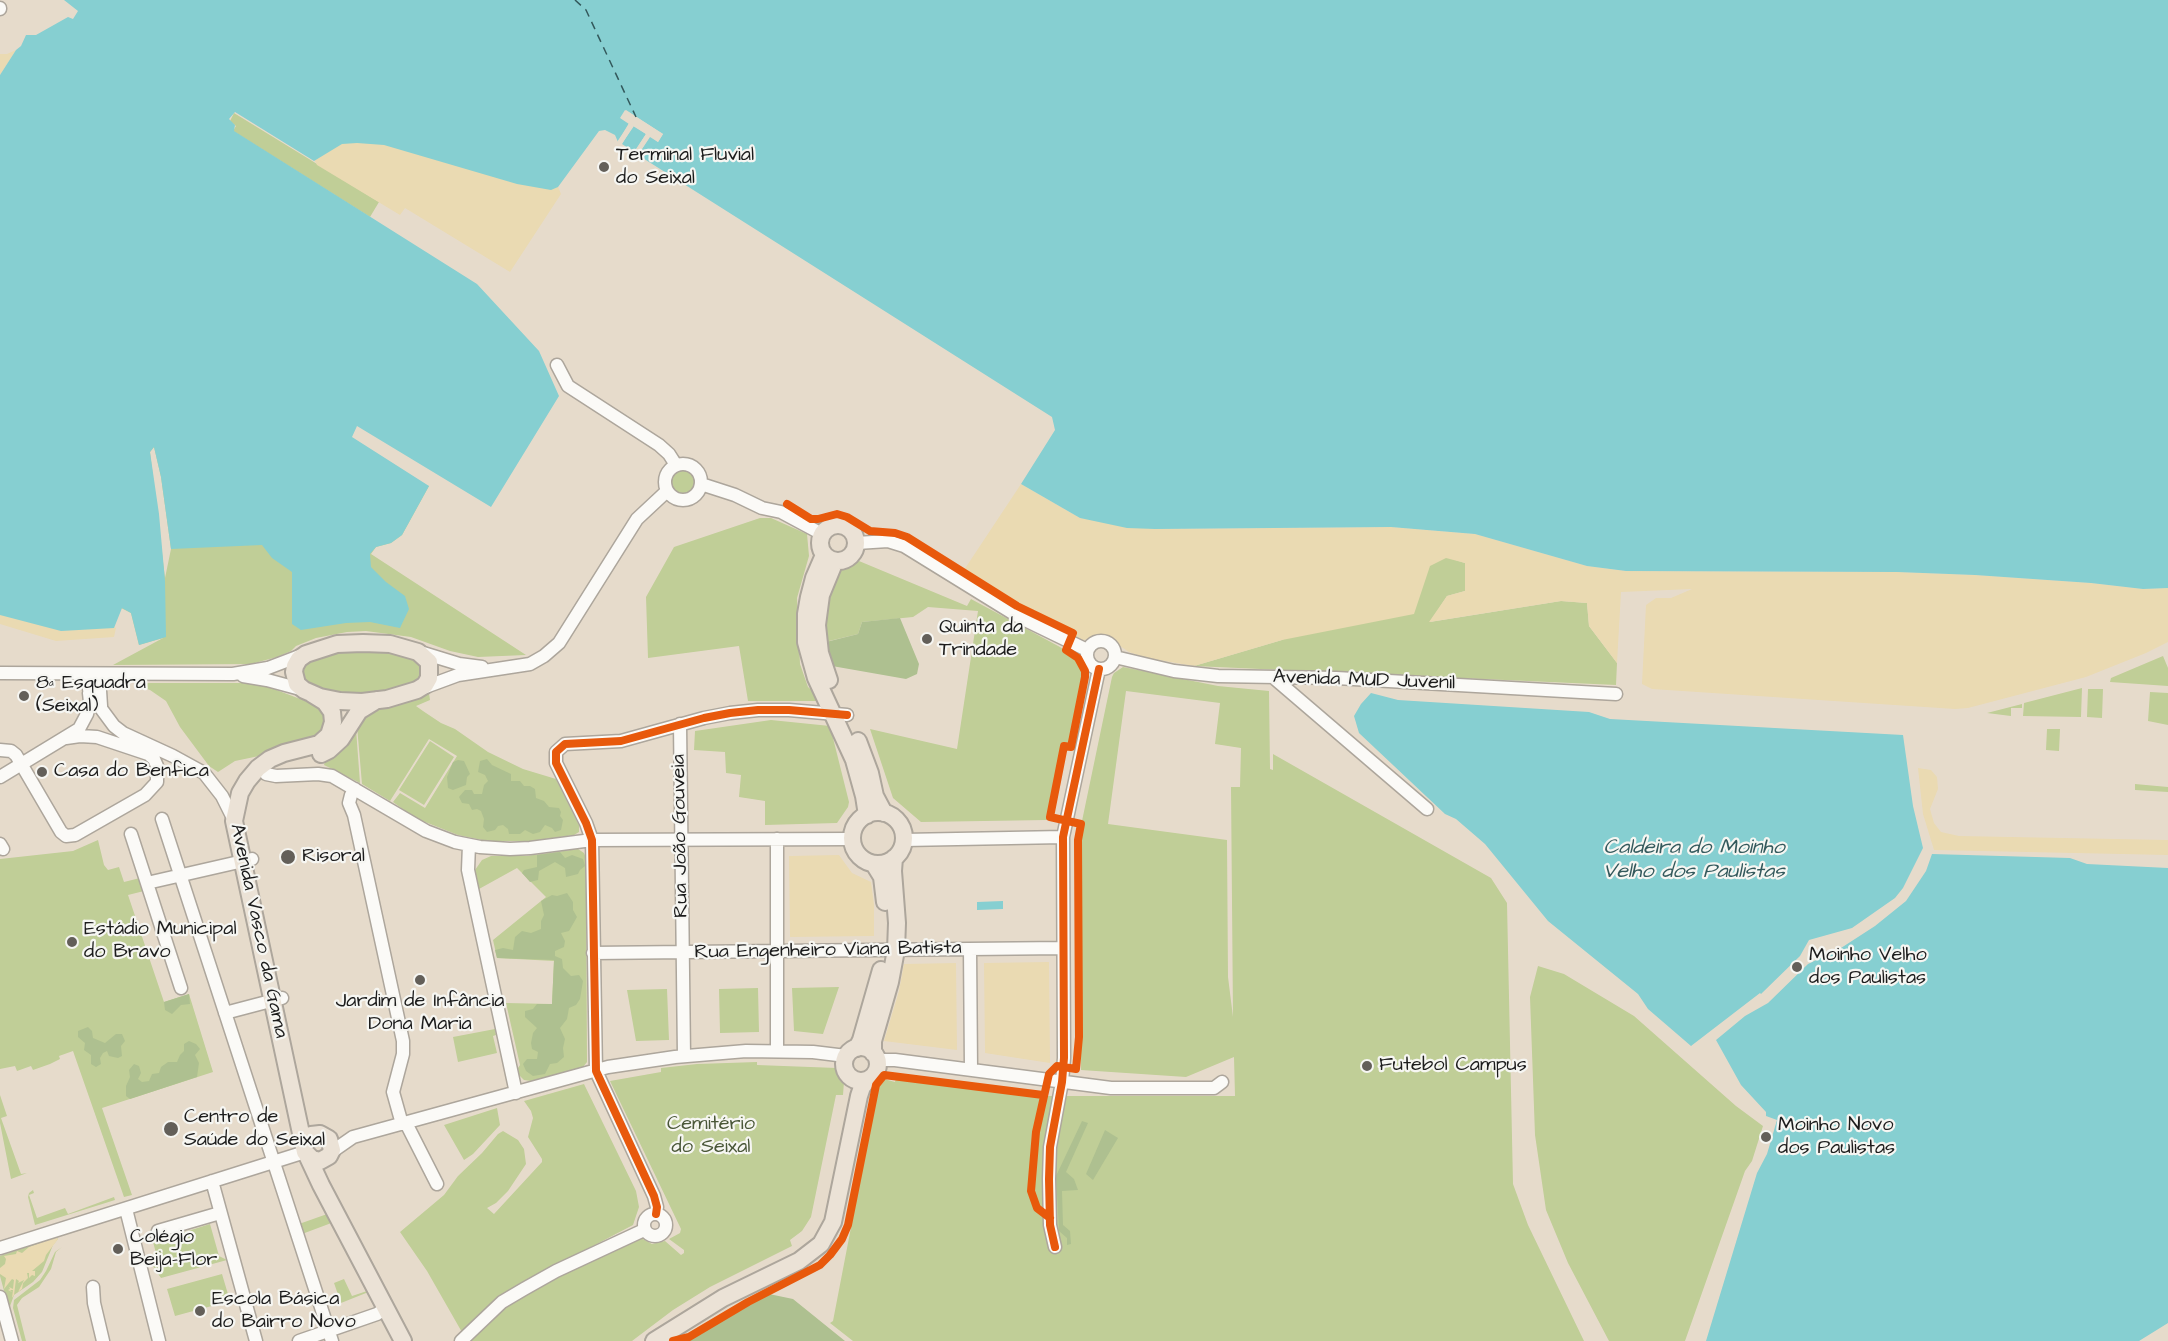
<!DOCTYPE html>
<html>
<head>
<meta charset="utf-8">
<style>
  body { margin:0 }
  canvas { display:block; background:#e6dbcb }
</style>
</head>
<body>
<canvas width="2168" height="1341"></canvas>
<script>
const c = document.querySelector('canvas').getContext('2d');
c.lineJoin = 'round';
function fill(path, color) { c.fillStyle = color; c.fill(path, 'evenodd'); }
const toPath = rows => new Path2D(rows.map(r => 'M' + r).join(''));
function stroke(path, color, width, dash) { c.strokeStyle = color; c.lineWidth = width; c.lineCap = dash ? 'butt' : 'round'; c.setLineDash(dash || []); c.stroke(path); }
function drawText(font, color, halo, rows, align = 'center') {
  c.font = font + ' "Architects Daughter",sans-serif'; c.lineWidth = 4.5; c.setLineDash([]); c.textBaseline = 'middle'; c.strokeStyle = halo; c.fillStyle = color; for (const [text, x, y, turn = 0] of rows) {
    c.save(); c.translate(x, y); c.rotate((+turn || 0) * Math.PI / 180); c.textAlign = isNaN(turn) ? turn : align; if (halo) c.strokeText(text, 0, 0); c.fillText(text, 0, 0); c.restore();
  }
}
fill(toPath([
  [234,113,379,202,370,217,233,131,236,126,230,121],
  [0,381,429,486,402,535,391,543,376,547,371,554,526,655,478,657,450,651,411,637,366,631,347,632,316,638,296,646,291,651,277,657,251,664,113,665,163,638,139,645,131,613,121,608],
  [154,447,161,477,171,549,165,578,150,452],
  '670 482a13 13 0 1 1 26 0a13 13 0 1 1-26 0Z',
  [760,518,771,518,807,534,809,556,797,598,800,664,808,687,817,695,816,701,748,701,739,646,648,658,646,597,674,547],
  [1446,557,1465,563,1465,591,1447,596,1430,622,1561,601,1587,603,1589,626,1617,663,1616,685,1194,666,1282,640],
  [859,561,967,606,971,599,1060,647,1076,658,1083,675,1070,745,1062,744,1047,820,921,822,893,798,870,729,957,749,978,611,928,607,913,617,862,622,858,634,825,642,829,592,834,578,840,570],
  [365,646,414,655,422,667,422,675,419,681,380,696,337,695,307,686,302,676,302,667,308,658],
  [2163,656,2168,668,2168,686,2110,682,2111,678],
  [1123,667,1218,686,1269,691,1270,769,1273,770,1273,754,1491,878,1507,903,1513,1184,1528,1225,1584,1341,853,1341,830,1323,833,1321,878,1087,884,1079,895,1082,896,1078,1041,1096,1235,1096,1234,1057,1186,1077,1081,1070,1080,841,1082,821,1112,677,1114,673],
  [1126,691,1220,703,1215,744,1241,748,1240,787,1231,787,1233,1017,1228,977,1227,840,1108,824],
  [149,683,242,683,266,686,316,705,324,713,325,719,323,729,318,736,283,745,259,756,235,761,218,772,209,766,180,727,166,701,150,690,134,685],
  [2082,688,2081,717,2023,716,2024,703],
  [2088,689,2103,689,2102,718,2087,717],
  [2150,692,2168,693,2168,725,2148,721],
  [429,693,430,700,416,706,423,711,441,723,455,729,488,752,523,769,556,779,579,825,579,832,574,835,531,841,487,841,458,835,415,818,393,802,400,793,425,808,457,756,429,739,390,801,362,784,357,726,360,721,374,709],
  [2022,704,2022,708,2011,708,2011,716,1987,713],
  [771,720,830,726,849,802,848,807,837,823,765,825,765,801,739,797,741,775,726,773,725,752,694,750,695,731],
  [356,729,360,783,324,765,325,761],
  [2047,729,2060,729,2059,751,2046,750],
  [430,741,454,757,424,805,399,790],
  [2135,784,2168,787,2168,792,2135,790],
  [98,840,104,865,108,870,119,867,124,882,140,878,144,891,128,895,164,1002,189,994,213,1072,102,1108,132,1195,124,1197,73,1051,59,1056,60,1059,50,1064,33,1070,31,1066,17,1071,15,1066,0,1069,0,859,73,851],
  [578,849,584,853,586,858,587,1062,583,1067,531,1081,524,1080,519,1075,518,1068,520,1065,506,1003,552,1004,554,961,497,958,493,940,546,897,517,868,479,889,475,870,482,860,491,856,526,856],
  [1538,966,1564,974,1634,1016,1736,1106,1763,1126,1752,1161,1745,1171,1685,1341,1609,1341,1568,1263,1546,1210,1535,1135,1530,997],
  [839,987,823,1034,794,1031,792,988],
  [758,988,759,1032,720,1033,719,989],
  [667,989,669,1040,636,1041,627,990],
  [495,1029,496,1035,493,1036,497,1053,458,1062,453,1037],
  [757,1062,757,1065,837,1068,844,1082,843,1095,836,1095,811,1217,802,1231,790,1240,792,1246,710,1287,673,1310,632,1341,469,1341,511,1299,639,1237,652,1244,665,1241,681,1255,684,1253,684,1250,669,1239,680,1233,681,1229,610,1081,661,1072,661,1068,697,1064],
  [584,1084,636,1191,639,1207,633,1225,509,1290,497,1299,463,1334,427,1271,400,1232,444,1195,458,1176,482,1153,498,1134,503,1131,518,1140,524,1149,526,1164,508,1191,496,1203,487,1208,494,1214,542,1162,542,1159,528,1137,533,1118,531,1111,524,1101],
  [0,1095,7,1116,1,1118,21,1174,27,1173,11,1179,0,1123],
  [497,1108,500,1125,473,1154,464,1160,444,1125],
  [33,1190,34,1193,29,1195,37,1218,65,1208,68,1214,114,1197,115,1200,35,1225,28,1197,29,1193],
  [330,1213,334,1222,302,1234,299,1224],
  [210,1224,219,1256,227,1260,161,1278,154,1268,151,1255,156,1253,153,1242],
  [56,1237,58,1239,53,1245,42,1272,33,1282,14,1295,9,1309,0,1276,0,1256],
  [62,1247,56,1252,51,1269,39,1287,22,1298,17,1305,26,1341,22,1341,13,1308,14,1300,40,1280,46,1271,55,1252],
  [222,1274,230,1301,175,1316,167,1289],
  [344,1279,352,1296,370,1290,371,1291,341,1303,334,1283]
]), '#c0ce97');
fill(toPath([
  [900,618,919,664,917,674,906,679,832,666,826,642,858,634,862,622],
  [487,759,492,765,511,774,511,781,520,781,524,786,530,786,535,789,536,798,544,801,549,807,559,808,561,812,560,816,563,820,561,830,555,832,552,828,545,825,540,832,533,834,525,830,520,834,509,834,508,829,503,825,498,826,495,830,487,832,483,827,484,819,481,811,477,809,472,810,469,804,462,803,459,797,465,790,472,790,474,794,482,794,484,785,488,781,485,775,478,772,480,761],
  [458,760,464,761,470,774,467,777,466,785,453,790,448,788,447,777,453,762],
  [560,852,565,858,572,855,583,859,585,866,580,870,578,874,566,877,565,868,555,862,539,871,538,880,530,882,522,873,524,870,537,867,537,855],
  [567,893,573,902,573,910,577,917,569,931,561,933,565,941,564,947,555,951,555,956,562,959,563,968,571,976,579,975,583,981,580,999,576,1005,569,1008,567,1019,560,1028,565,1039,563,1048,564,1057,557,1063,550,1064,545,1074,533,1076,526,1071,523,1064,527,1059,537,1059,538,1052,532,1049,531,1043,533,1033,537,1028,525,1017,525,1011,533,1009,537,1004,552,1004,554,960,497,958,495,950,503,948,513,950,515,937,522,931,531,933,541,929,541,921,544,915,541,901,552,895,557,896],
  [189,994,190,1004,181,1005,172,1014,165,1010,164,1002],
  [88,1027,92,1031,93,1038,105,1043,116,1034,122,1034,125,1041,121,1046,122,1056,118,1058,109,1056,107,1051,103,1053,100,1058,101,1064,96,1067,91,1064,91,1055,84,1050,85,1043,78,1037,78,1031],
  [189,1041,196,1044,200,1049,195,1055,199,1063,197,1077,130,1099,126,1096,126,1086,130,1077,129,1070,134,1064,139,1066,141,1073,138,1079,142,1082,149,1081,152,1074,159,1073,161,1067,168,1062,177,1062,180,1055,184,1051,184,1044],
  [1082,1121,1088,1123,1066,1172,1074,1179,1078,1190,1062,1191,1063,1225,1070,1231,1071,1244,1067,1245,1067,1238,1059,1231,1056,1176],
  [1105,1130,1118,1138,1093,1180,1086,1174],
  [769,1294,793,1299,845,1341,687,1341]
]), '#aec090');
fill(toPath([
  [16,50,0,75,0,54,7,54],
  [327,116,557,184,561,194,510,272,405,208,400,215,317,165,313,157],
  [1021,484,1080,518,1155,529,1391,527,1475,534,1587,566,1626,571,1897,572,1975,575,2091,583,2143,589,2168,588,2168,642,2146,653,2086,677,1968,708,1955,709,1652,689,1642,684,1646,605,1656,598,1671,598,1692,589,1621,592,1617,663,1589,626,1587,603,1561,601,1429,622,1447,596,1465,591,1465,563,1446,558,1430,566,1414,614,1282,640,1194,666,1147,658,1129,652,1105,636,1083,640,1073,637,1075,632,1012,601,964,570],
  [0,612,110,625,116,628,114,637,56,641,0,624],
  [1918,768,1931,770,1937,777,1938,789,1930,809,1934,823,1941,832,1959,836,2168,840,2168,855,1934,850,1923,814],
  [839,855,852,873,871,882,874,905,874,936,790,937,789,856],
  [1049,962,1050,1063,985,1053,984,963],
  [956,963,957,1050,884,1041,899,991,904,964],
  [56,1237,58,1239,46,1255,44,1261,32,1271,35,1271,35,1276,32,1275,29,1278,29,1273,27,1273,28,1278,23,1283,22,1289,18,1292,24,1280,18,1283,19,1281,16,1279,14,1295,12,1298,13,1290,10,1290,12,1292,8,1290,10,1289,9,1287,13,1289,14,1280,12,1279,4,1289,6,1278,0,1274,0,1268,5,1264,6,1259,4,1256,16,1254,17,1251,22,1253,29,1247]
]), '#eadab2');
fill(toPath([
  [64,0,2168,0,2168,588,2143,589,2091,583,1975,575,1897,572,1626,571,1587,566,1475,534,1391,527,1155,529,1127,528,1080,518,1021,484,1055,430,1052,417,638,155,650,136,658,142,663,134,626,110,621,118,629,123,618,142,615,135,605,130,599,131,558,187,551,190,517,184,384,145,357,143,342,144,314,161,235,112,229,119,235,125,234,131,477,284,539,351,559,396,491,507,357,426,352,437,429,486,402,535,391,543,376,547,370,554,371,567,386,582,405,596,409,609,400,628,370,622,346,623,301,630,292,624,292,572,272,558,262,545,171,549,161,477,154,447,150,452,159,514,165,581,166,637,139,645,131,613,122,608,114,628,61,631,0,615,0,75,16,50,21,46,26,35,36,35,68,17,73,19,78,11],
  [633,126,646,134,634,152,622,144],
  [1371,693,1398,700,1589,712,1610,719,1903,735,1913,806,1923,848,1903,888,1895,898,1852,928,1809,940,1800,956,1761,994,1760,993,1691,1046,1648,1009,1638,994,1548,921,1485,844,1456,819,1445,814,1359,733,1354,716,1361,704],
  [1932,854,2070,858,2087,864,2168,868,2168,1323,2139,1341,1706,1341,1757,1173,1767,1154,1777,1120,1766,1116,1766,1112,1741,1085,1716,1040,1745,1016,1768,1003,1808,964,1841,948,1875,926,1906,901,1926,871],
  [1003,901,1003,909,977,910,977,902]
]), '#86cfd1');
fill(toPath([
  [625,110,663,134,658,142,650,137,638,155,634,153,646,134,634,126,621,145,617,142,629,124,620,118]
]), '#e6dbcb');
stroke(toPath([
  [575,0,586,10,636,117]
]), '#33595c', 1.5, [8, 6]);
const minor = toPath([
  [0,8,0,9],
  [557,365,568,386,659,445,669,454,676,465],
  '665 482a18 18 0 1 1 36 0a18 18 0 1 1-36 0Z',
  [701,484,735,495,762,508,781,512,822,534],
  [857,543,888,541,904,546,1019,617,1087,650],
  '1087 655a14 14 0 1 1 28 0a14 14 0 1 1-28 0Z',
  [420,652,459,664,482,667],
  [1115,657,1174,671,1218,676,1336,678,1616,694],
  [0,673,233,674,268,668,302,655],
  [88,675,89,689,94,699,114,726,123,733,173,756,204,773,222,796,234,820],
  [99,675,101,706],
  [243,676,267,680,304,690],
  [1274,678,1427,809],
  [420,689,458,675,530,664,544,656,559,643,637,519,667,491],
  [680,724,684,1056],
  [0,750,11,751,16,755,61,832,66,836,75,835,145,795,157,782,157,766,154,759,148,754,97,737,80,736,66,738],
  [266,774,276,776,318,774,332,776,426,831,455,842,480,847,510,849,530,848,592,840,852,839],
  [0,777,79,729,87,714,90,702,89,693],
  [355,789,351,795,349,803,354,815,403,1041,403,1054,393,1092,402,1124],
  [162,819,332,1341],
  [131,834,181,988],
  [777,839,777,1051],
  [904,840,1063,837],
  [0,844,3,849],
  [469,845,468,870,516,1093],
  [147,883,252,859],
  [970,949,971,1069],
  [593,953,1063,948],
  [225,1013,282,998],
  [877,1060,895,1060,1111,1088,1214,1088,1222,1082],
  [406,1123,437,1184],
  [330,1153,353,1137,608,1067,675,1057,746,1051,813,1052,846,1056],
  [212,1181,256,1341],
  [126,1209,159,1341],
  '644 1225a11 11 0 1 1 22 0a11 11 0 1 1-22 0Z',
  [656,1214,657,1207,654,1196,596,1071,592,840,586,823,556,763,556,752,565,744,621,741,704,718,730,713,758,710,789,710,847,715],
  [157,1235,158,1231,220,1213],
  [1055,1247,1050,1225,1049,1179,1050,1147,1062,1082,1064,1058,1063,837,1099,669],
  [0,1248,305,1152],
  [93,1287,94,1303,103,1341],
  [0,1297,12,1341],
  [299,1341,377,1314,386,1308],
  [461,1341,502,1302,524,1289,556,1271,644,1230]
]);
const major = toPath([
  '820 543a18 18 0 1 1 36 0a18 18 0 1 1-36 0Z',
  [824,555,814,578,809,597,806,614,806,642,816,678,854,760,864,796,867,815],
  [363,643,390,644,418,652,429,662,429,678,425,685,417,690,387,699,362,702,340,701,320,697,304,690,297,684,294,672,295,666,299,659,306,654,337,644,363,643],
  [829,680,820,653,817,625,821,595,835,561],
  [858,741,870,773,875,796,884,813],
  [321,754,329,750,341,739,359,711,377,700],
  '852 838a26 26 0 1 1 52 0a26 26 0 1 1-52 0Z',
  [874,864,882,877,885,902],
  '844 1064a17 17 0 1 1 34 0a17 17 0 1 1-34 0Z',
  [857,1048,861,1040,881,970],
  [873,1053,873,1041,890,982,896,950,897,923,893,871,894,858],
  [305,1145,311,1135,320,1134,329,1139,332,1150,329,1156,320,1161,312,1159,305,1152,234,821,240,793,247,781,258,768,270,759,284,753,319,744,329,735,333,722,332,712,325,702,312,694],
  [307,1155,321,1185,403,1341],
  [654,1341,723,1298,799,1261,821,1244,833,1222,859,1096,862,1087,867,1080]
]);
stroke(minor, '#ada69c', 15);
stroke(major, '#ada69c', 20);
stroke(minor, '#fbfaf7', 12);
stroke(major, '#ebe2d6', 16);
stroke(toPath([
  [787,504,811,519,818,519,837,514,847,517,870,531,895,533,907,537,1017,606,1073,633,1066,650,1078,658,1085,671,1085,677,1071,747,1064,746,1050,817,1081,824,1078,840,1079,1037,1076,1069,1057,1066,1049,1074,1036,1132,1031,1191,1037,1208,1050,1218],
  [656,1214,657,1207,654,1196,596,1071,592,840,586,823,556,763,556,752,565,744,621,741,704,718,730,713,758,710,789,710,847,715],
  [1055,1247,1050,1225,1049,1179,1050,1147,1062,1082,1064,1058,1063,837,1099,669],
  [673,1341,689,1337,748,1302,820,1265,830,1255,842,1239,848,1225,876,1085,884,1075,1043,1095]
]), '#e8590c', 8);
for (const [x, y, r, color] of [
  [604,167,6,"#635f59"],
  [927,639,6,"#635f59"],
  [24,696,6,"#635f59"],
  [42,772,6,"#635f59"],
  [288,857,8,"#635f59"],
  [72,942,6,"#635f59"],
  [1797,967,6,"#635f59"],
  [420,980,6,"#635f59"],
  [1367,1066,6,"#635f59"],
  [171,1129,8,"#635f59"],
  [1766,1137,6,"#635f59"],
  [118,1249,6,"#635f59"],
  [200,1311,6,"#635f59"]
]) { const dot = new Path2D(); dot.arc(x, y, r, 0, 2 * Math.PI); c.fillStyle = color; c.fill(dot); stroke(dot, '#f6f6f2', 2); }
drawText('20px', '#1c1c1c', '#f6f6f2', [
  ["Terminal Fluvial",616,156],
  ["do Seixal",616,179],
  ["Quinta da",939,628],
  ["Trindade",939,651],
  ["8ª Esquadra",36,684],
  ["(Seixal)",36,707],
  ["Casa do Benfica",54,772],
  ["Risoral",302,857],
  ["Estádio Municipal",84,930],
  ["do Bravo",84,953],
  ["Moinho Velho",1809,956],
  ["dos Paulistas",1809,979],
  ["Jardim de Infância",420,1002,"center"],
  ["Dona Maria",420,1025,"center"],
  ["Futebol Campus",1379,1066],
  ["Centro de",184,1118],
  ["Saúde do Seixal",184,1141],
  ["Moinho Novo",1778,1126],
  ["dos Paulistas",1778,1149],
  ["Colégio",130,1238],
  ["Beija-Flor",130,1261],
  ["Escola Básica",212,1300],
  ["do Bairro Novo",212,1323]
], 'left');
drawText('20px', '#1c1c1c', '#f6f6f2', [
  ["Avenida MUD Juvenil",1364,681,2],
  ["Rua João Gouveia",681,836,-91],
  ["Avenida Vasco da Gama",258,931,78],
  ["Rua Engenheiro Viana Batista",828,951,-1]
]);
drawText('20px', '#4a5738', '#f6f6f2', [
  ["Cemitério",711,1125],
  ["do Seixal",711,1148]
]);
drawText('italic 21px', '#33595c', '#f6f6f2', [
  ["Caldeira do Moinho",1694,849],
  ["Velho dos Paulistas",1694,873]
]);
</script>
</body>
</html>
